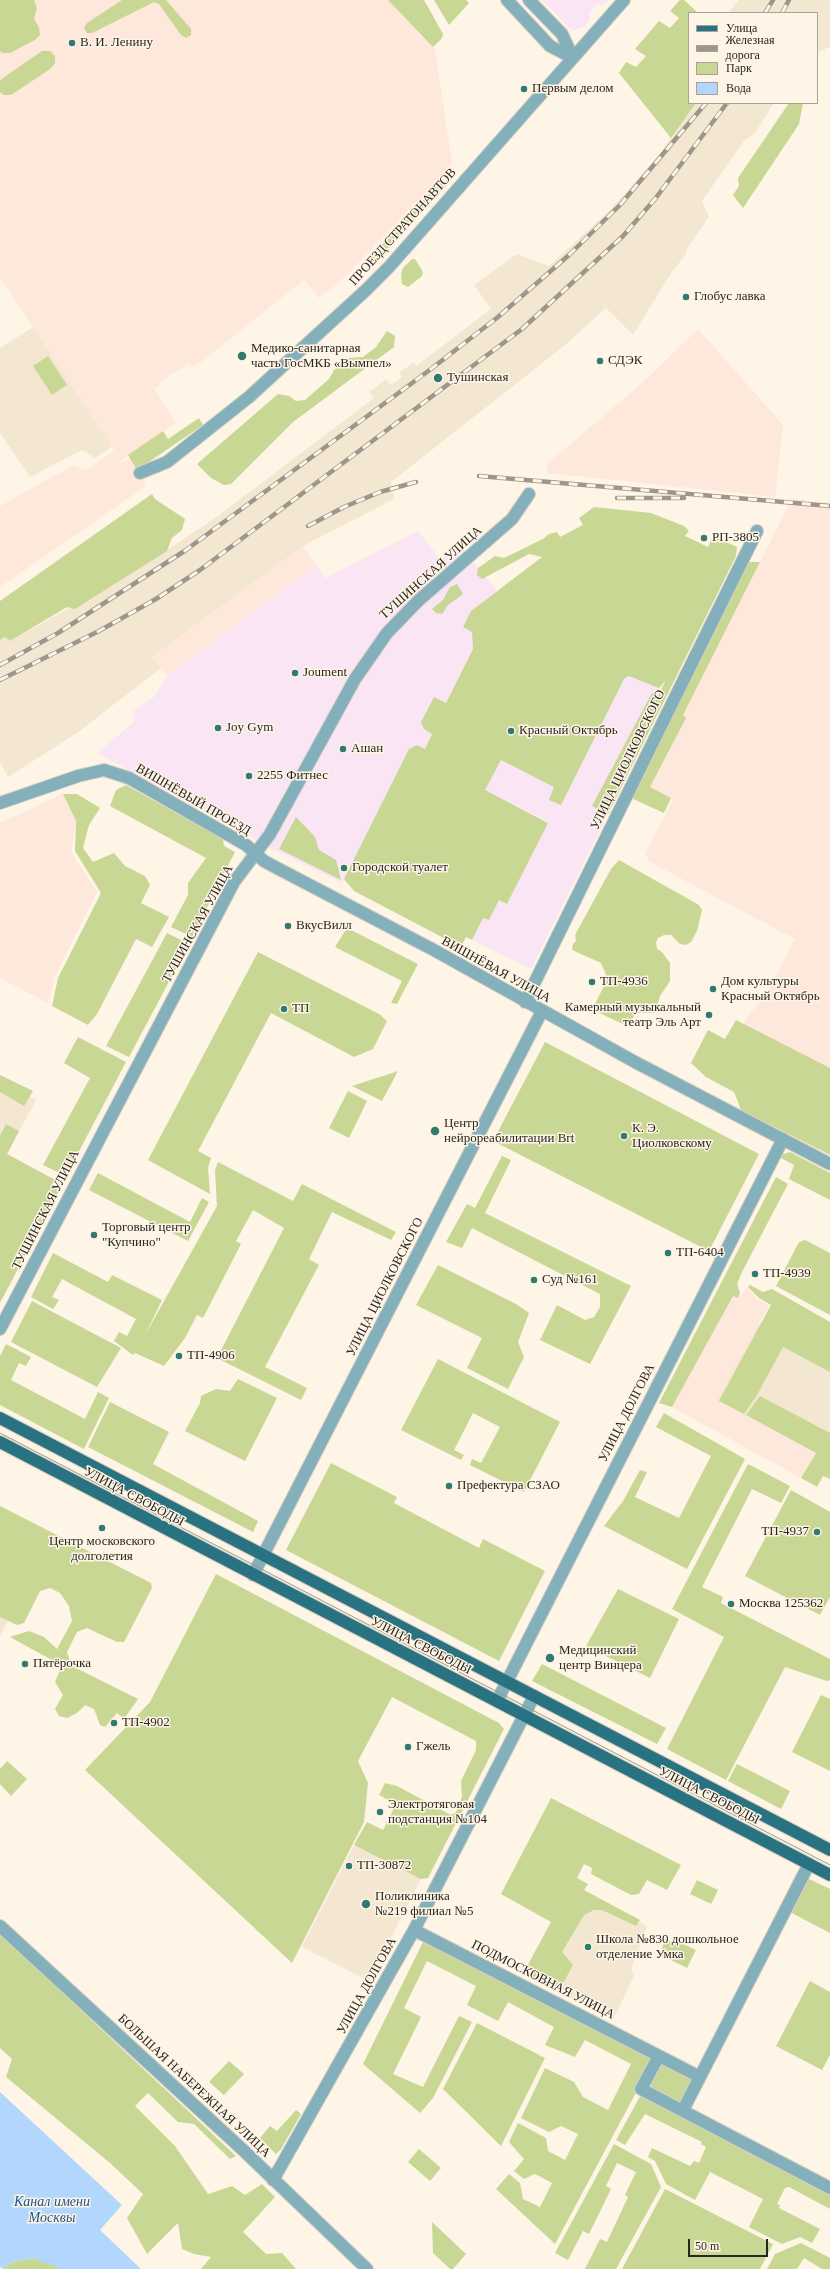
<!DOCTYPE html>
<html>
<head>
<meta charset="utf-8">
<style>
  body { margin:0 }
  #map { position:relative; width:830px; height:2269px; overflow:hidden; background:#fef5e6; font-family:Georgia,serif }
  canvas { display:block }
  .legend { position:absolute; left:688px; top:12px; width:130px; height:92px; box-sizing:border-box; background:#fef5e6; border:1px solid #a9a297; margin:0; padding:5px 7px; list-style:none; font-size:12px; color:#292621 }
  .legend li { display:flex; align-items:center; gap:8px; height:20px }
  .legend b { width:20px; border:1px solid #a9a297 }
  .scale { position:absolute; left:688px; top:2239px; width:80px; height:18px; box-sizing:border-box; border:2px solid #292621; border-top:0; padding-left:5px; font-size:12px; line-height:14px; white-space:nowrap; color:#292621; -webkit-text-stroke:3px #fef5e6; paint-order:stroke }
</style>
</head>
<body>
<div id="map">
<canvas width="830" height="2269"></canvas>
<ul class="legend">
<li><b style="height:5px;background:#297282"></b>Улица</li>
<li><b style="height:5px;background:#9c968b"></b>Железная дорога</li>
<li><b style="height:11px;background:#c8d794"></b>Парк</li>
<li><b style="height:11px;background:#b3d6fd"></b>Вода</li>
</ul>
<div class="scale">50 m</div>
</div>
<script>
const c = document.querySelector('canvas').getContext('2d');
c.lineJoin = 'round';
function fill(path, color) { c.fillStyle = color; c.fill(path, 'evenodd'); }
const toPath = rows => new Path2D(rows.map(r => 'M' + r).join(''));
function stroke(path, color, width, dash) { c.strokeStyle = color; c.lineWidth = width; c.lineCap = dash ? 'butt' : 'round'; c.setLineDash(dash || []); c.stroke(path); }
function drawText(font, color, halo, rows, align = 'center') {
  c.font = font + ' Georgia,serif'; c.lineWidth = 3; c.setLineDash([]); c.textBaseline = 'middle'; c.strokeStyle = halo; c.fillStyle = color; for (const [text, x, y, turn = 0] of rows) {
    c.save(); c.translate(x, y); c.rotate((+turn || 0) * Math.PI / 180); c.textAlign = isNaN(turn) ? turn : align; if (halo) c.strokeText(text, 0, 0); c.fillText(text, 0, 0); c.restore();
  }
}
fill(toPath([
  [542,0,609,0,604,4,598,4,589,13,590,20,584,27,574,30,569,28],
  [418,531,441,560,459,544,497,591,471,611,473,649,446,703,434,697,421,722,432,733,425,749,417,745,409,750,342,883,274,850,97,753,134,722,133,711,154,697,167,676,316,565,325,578],
  [631,661,668,679,634,749,608,814,531,969,472,940,483,918,489,920,499,900,507,904,548,822,485,790,501,759]
]), '#fae5f5');
fill(toPath([
  [0,0,388,0,435,49,452,164,346,276,319,298,304,280,201,362,192,367,189,363,160,382,161,384,154,389,176,422,121,461,122,463,130,458,146,486,0,587,0,506,72,466,87,470,114,451,118,456,0,277],
  [698,329,783,425,775,497,548,473,547,464,640,385],
  [792,499,830,503,830,1087,735,1039,748,1016,766,995,795,939,648,861,649,857,645,854,673,800,650,787,686,718,682,716],
  [303,546,316,565,167,676,152,657],
  [63,794,76,822,71,852,97,892,55,976,48,1003,0,978,0,823],
  [747,1288,757,1299,769,1306,717,1400,816,1453,801,1478,672,1407,733,1296,738,1298]
]), '#fee7db');
fill(toPath([
  [739,0,830,0,830,47,817,52,817,13,728,13],
  [696,103,774,103,755,133,744,141,702,201,709,217,686,250,686,254,671,273,633,335,606,308,564,346,391,482,394,499,303,546,152,657,161,668,77,733,8,777,0,762,0,640,5,637,10,641,130,574,211,521,374,398,369,392,386,379,391,385,402,377,399,373,414,362,416,366,491,309,474,285,517,254,549,266,609,211,656,159],
  [33,327,112,447,95,458,82,450,30,477,0,433,0,348],
  [0,1086,18,1091,36,1100,7,1154,59,1182,61,1187,38,1232,0,1221],
  [830,1322,830,1460,717,1400,759,1324,768,1329],
  [0,1617,8,1621,0,1636],
  [354,1845,421,1879,369,1981,302,1947],
  [575,1878,583,1892,647,1926,631,1969,634,1976,615,2016,610,2018,523,1974]
]), '#f4e7d2');
fill(toPath([
  [0,0,34,0,37,8,34,18,39,28,40,35,35,40,10,53,2,53,0,51],
  [122,0,166,0,191,29,191,35,186,38,181,35,159,4,154,2,92,33,87,33,84,28,87,23],
  [388,0,424,0,443,34,442,38,433,47],
  [434,0,466,0,469,3,449,25],
  [680,0,684,0,698,13,689,13,689,103,696,103,671,138,619,73,626,62,636,67,646,56,635,49,659,21,670,28,679,18,670,11],
  [42,51,50,51,55,56,55,63,50,69,11,95,4,95,0,92,0,81,3,78],
  [789,103,803,103,799,124,743,208,733,195,739,186,738,178],
  [441,181,446,186,373,264,367,261],
  [412,259,415,259,423,272,422,276,408,287,402,284,401,274,403,268],
  [387,331,395,336,394,347,293,422,231,484,224,485,211,478,197,464,278,394,289,396,296,401,305,400,329,379,334,370,347,358,363,357,376,347],
  [48,356,67,385,52,395,33,366],
  [199,418,203,425,137,470,128,455,163,431,168,439],
  [152,494,155,499,185,519,182,530,172,538,167,551,75,609,67,607,10,641,5,637,0,640,0,601],
  [594,507,651,513,684,526,689,531,685,536,708,547,713,536,737,547,736,556,608,814,592,806,652,693,658,696,666,680,659,688,629,676,624,679,561,805,549,800,554,787,501,760,485,790,548,823,507,904,499,900,489,920,483,918,472,940,466,937,461,947,354,891,344,879,409,749,417,745,425,749,432,734,424,729,421,722,434,697,446,703,473,649,472,632,463,627,471,611,542,557,529,554,482,579,477,575,478,568,495,556,504,558,543,539,549,534,557,532,560,537,583,525,579,518],
  [745,562,760,562,683,715,686,718,650,787,671,798,664,813,629,797],
  [457,584,463,594,448,605,442,614,436,613,432,609,443,600,450,587],
  [126,785,223,839,224,846,235,852,192,937,171,927,188,895,188,883,206,858,110,806,116,790],
  [63,794,77,794,100,808,89,825,83,848,93,862,114,853,125,866,145,876,150,885,141,903,169,917,152,947,136,939,97,1014,88,1025,52,1006,58,978,101,893,75,851,76,821],
  [296,817,315,837,319,850,336,860,341,880,279,849],
  [619,860,699,905,702,910,697,931,691,942,686,945,680,944,671,935,664,935,658,938,656,943,657,949,662,952,670,963,670,981,660,996,655,1013,636,1013,630,1023,625,1025,595,1011,595,1004,606,982,606,975,601,963,572,950,573,944,576,941,575,935,611,869],
  [347,928,418,964,397,1004,391,1003,402,981,335,947],
  [167,933,189,944,129,1057,106,1046],
  [258,952,379,1014,387,1021,373,1049,354,1057,271,1013,198,1151,211,1158,208,1168,210,1194,148,1160],
  [736,1020,830,1068,830,1155,741,1110,734,1092,706,1077,691,1063,708,1030,725,1039],
  [78,1037,126,1062,66,1176,43,1165,90,1078,64,1063],
  [545,1042,759,1154,709,1251,493,1141],
  [398,1071,382,1101,352,1086],
  [0,1075,33,1091,24,1106,0,1092],
  [348,1091,367,1101,349,1138,329,1128],
  [6,1124,19,1131,7,1154,59,1182,61,1187,0,1303,0,1136],
  [790,1152,830,1173,830,1200,789,1179,794,1165,781,1158,783,1154],
  [502,1156,511,1160,485,1213,631,1286,590,1364,540,1340,557,1305,585,1320,594,1317,600,1307,600,1294,472,1228,462,1248,446,1242,467,1204,475,1208],
  [218,1162,293,1201,302,1184,396,1232,391,1240,332,1212,309,1259,319,1265,265,1367,307,1388,301,1400,217,1358,284,1228,253,1210,236,1241,241,1244,203,1318,197,1315,185,1338,164,1366,135,1353,133,1355,114,1341,119,1332,127,1336,136,1319,62,1279,52,1297,59,1300,53,1309,31,1297,53,1253,108,1282,112,1275,162,1300,144,1337,217,1206,215,1170],
  [98,1173,190,1222,202,1198,209,1202,188,1241,89,1190],
  [776,1177,788,1184,742,1272,737,1284,740,1293,738,1298,733,1296,672,1407,659,1403],
  [805,1240,830,1253,830,1315,776,1286,799,1242],
  [438,1265,516,1304,529,1313,518,1342,524,1357,508,1389,467,1368,482,1338,416,1305],
  [750,1285,763,1292,772,1289,830,1322,830,1372,783,1347,757,1395,744,1414,719,1401,771,1305,759,1298,748,1287],
  [32,1301,121,1348,97,1387,11,1342],
  [6,1344,31,1357,26,1366,19,1363,11,1380,85,1419,98,1392,109,1398,84,1449,0,1405,0,1356],
  [438,1359,560,1422,524,1492,470,1465,472,1459,481,1463,500,1427,473,1413,454,1450,464,1455,461,1460,401,1430],
  [238,1379,277,1398,245,1461,185,1431,200,1403,201,1396,216,1389,230,1391],
  [760,1396,830,1433,830,1479,823,1476,817,1487,801,1478,816,1453,746,1415],
  [110,1402,169,1432,153,1464,258,1521,253,1532,88,1447],
  [664,1413,745,1459,687,1569,604,1526,623,1501,640,1470,647,1472,635,1497,679,1518,711,1456,656,1427],
  [331,1463,397,1497,394,1503,479,1548,483,1539,545,1571,499,1661,286,1550],
  [748,1464,790,1486,781,1503,752,1489,702,1587,723,1597,721,1603,830,1659,830,1680,827,1681,785,1667,726,1780,667,1749,724,1637,672,1609],
  [791,1490,830,1512,830,1597,820,1615,745,1576],
  [0,1506,151,1583,152,1588,124,1642,117,1642,87,1628,77,1632,67,1652,72,1666,138,1699,124,1719,117,1713,105,1727,100,1725,94,1709,85,1705,77,1713,67,1718,59,1716,55,1709,63,1695,55,1682,60,1670,59,1664,10,1637,29,1631,44,1637,57,1649,72,1621,69,1606,60,1593,50,1588,40,1591,24,1623,17,1625,0,1617],
  [216,1574,499,1723,504,1729,428,1878,421,1879,354,1845,367,1822,383,1830,396,1804,379,1795,385,1783,397,1786,451,1815,456,1812,462,1797,461,1781,476,1750,476,1741,392,1697,358,1761,368,1783,364,1822,292,1963,85,1770,150,1702],
  [618,1589,679,1619,650,1678,586,1646],
  [542,1664,666,1728,657,1744,532,1681],
  [821,1695,830,1699,830,1771,792,1752],
  [7,1761,27,1779,11,1796,0,1784,0,1769],
  [737,1764,790,1791,781,1809,728,1781],
  [551,1798,681,1865,667,1890,647,1880,639,1894,631,1895,591,1874,592,1868,584,1864,577,1878,588,1884,584,1890,640,1920,636,1926,602,1910,594,1910,584,1915,562,1952,573,1965,558,1992,523,1974,551,1922,501,1894],
  [805,1877,830,1889,830,1933,788,1911],
  [697,1880,718,1890,711,1904,690,1894],
  [0,1934,236,2156,230,2159,194,2124,178,2122,148,2093,135,2106,175,2146,208,2194,232,2186,245,2195,262,2184,275,2197,243,2232,266,2254,282,2253,296,2269,201,2269,211,2257,194,2254,182,2249,178,2223,147,2254,127,2218,143,2194,110,2163,6,2077,12,2059,0,2048],
  [425,1938,655,2057,555,2244,496,2189,509,2174,520,2183,523,2199,540,2207,552,2183,535,2174,524,2179,514,2171,524,2159,509,2142,518,2123,546,2138,548,2151,565,2160,578,2134,561,2126,549,2132,521,2118,545,2068,574,2082,583,2097,608,2110,631,2064,585,2040,575,2057,545,2045,554,2027,508,2002,498,2021,467,2005,476,1986,427,1961,404,2008,421,2017,393,2074,423,2087,459,2016,472,2022,433,2098,420,2113,363,2064],
  [666,1939,671,1942,673,1939,696,1950,687,1968,659,1954],
  [810,1981,830,1992,830,2055,822,2070,776,2046],
  [477,2023,545,2058,501,2146,443,2089],
  [660,2059,697,2078,682,2107,645,2087],
  [229,2061,244,2074,224,2095,209,2082],
  [642,2093,830,2191,830,2209,789,2187,785,2188,777,2204,780,2205,779,2208,820,2229,812,2243,800,2237,782,2244,749,2227,763,2199,710,2172,695,2200,666,2184,655,2161,648,2157,652,2148,690,2166,694,2161,699,2163,706,2147,701,2144,702,2142,645,2114,625,2145,616,2140],
  [296,2110,301,2114,281,2149,276,2154,260,2138,270,2126,277,2131],
  [614,2144,651,2164,661,2187,616,2269,585,2269,600,2239,607,2242,628,2197,625,2195,636,2172,617,2163,606,2186,611,2189,589,2234,583,2231,568,2260,555,2253],
  [419,2149,441,2168,430,2181,408,2162],
  [665,2189,773,2244,760,2269,622,2269],
  [432,2222,466,2254,453,2269,450,2269,433,2253],
  [801,2243,830,2258,830,2269,822,2269,804,2258,797,2269,767,2269,775,2254],
  [32,2258,56,2265,62,2269,3,2269,12,2262]
]), '#c8d794');
fill(toPath([
  [0,2092,122,2205,100,2230,141,2269,62,2269,32,2258,12,2262,3,2269,0,2267]
]), '#b3d6fd');
const minor = toPath([
  [507,0,550,46,573,58],
  [529,0,562,34,573,58],
  [140,473,167,462,249,397,366,290,389,267,624,0],
  [0,803,78,776,104,770,129,778,246,845,264,861,275,867,432,949,635,1062,830,1164],
  [525,1002,757,531],
  [0,1329,234,882,270,834,355,679,387,633,418,601,512,519,529,494],
  [253,1575,542,1011],
  [497,1701,783,1139],
  [0,1926,243,2150,367,2269],
  [414,1930,700,2077],
  [659,2056,641,2089,830,2188],
  [683,2110,809,1864],
  [273,2180,414,1930,534,1696]
]);
const major = toPath([
  [0,1418,830,1850],
  [0,1442,830,1875]
]);
stroke(minor, '#d8d0c3', 14);
stroke(major, '#d8d0c3', 14);
stroke(minor, '#84b0bb', 12);
stroke(major, '#297282', 12);
stroke(toPath([
  [0,1433,830,1865]
]), '#9c968b', 1);
const rail = toPath([
  [765,13,773,0],
  [782,13,789,0],
  [479,476,830,506],
  [617,498,684,498],
  [308,526,344,507,380,492,416,482],
  [0,665,58,633,186,550,431,369,498,317,569,255,620,205,706,103],
  [0,680,99,631,156,599,200,570,522,329,623,236,655,199,727,103]
]);
stroke(rail, '#9c968b', 4.5);
stroke(rail, '#fef5e6', 3, [9]);
for (const [x, y, r, color] of [
  [72,43,4,"#327971"],
  [524,89,4,"#327971"],
  [686,297,4,"#327971"],
  [242,356,5,"#327971"],
  [600,361,4,"#327971"],
  [438,378,5,"#327971"],
  [704,538,4,"#327971"],
  [295,673,4,"#327971"],
  [218,728,4,"#327971"],
  [511,731,4,"#327971"],
  [343,749,4,"#327971"],
  [249,776,4,"#327971"],
  [344,868,4,"#327971"],
  [288,926,4,"#327971"],
  [592,982,4,"#327971"],
  [713,989,4,"#327971"],
  [284,1009,4,"#327971"],
  [709,1015,4,"#327971"],
  [435,1131,5,"#327971"],
  [624,1136,4,"#327971"],
  [94,1235,4,"#327971"],
  [668,1253,4,"#327971"],
  [755,1274,4,"#327971"],
  [534,1280,4,"#327971"],
  [179,1356,4,"#327971"],
  [449,1486,4,"#327971"],
  [102,1528,4,"#327971"],
  [817,1532,4,"#327971"],
  [731,1604,4,"#327971"],
  [550,1658,5,"#327971"],
  [25,1664,4,"#327971"],
  [114,1723,4,"#327971"],
  [408,1747,4,"#327971"],
  [380,1812,4,"#327971"],
  [349,1866,4,"#327971"],
  [366,1904,5,"#327971"],
  [588,1947,4,"#327971"]
]) { const dot = new Path2D(); dot.arc(x, y, r, 0, 2 * Math.PI); c.fillStyle = color; c.fill(dot); stroke(dot, '#fef5e6', 1.5); }
drawText('13px', '#292621', '#fef5e6', [
  ["В. И. Ленину",80,43],
  ["Первым делом",532,89],
  ["Глобус лавка",694,297],
  ["Медико-санитарная",251,349],
  ["часть ГосМКБ «Вымпел»",251,364],
  ["СДЭК",608,361],
  ["Тушинская",447,378],
  ["РП-3805",712,538],
  ["Joument",303,673],
  ["Joy Gym",226,728],
  ["Красный Октябрь",519,731],
  ["Ашан",351,749],
  ["2255 Фитнес",257,776],
  ["Городской туалет",352,868],
  ["ВкусВилл",296,926],
  ["ТП-4936",600,982],
  ["Дом культуры",721,982],
  ["Красный Октябрь",721,997],
  ["Камерный музыкальный",701,1008,"right"],
  ["театр Эль Арт",701,1023,"right"],
  ["ТП",292,1009],
  ["Центр",444,1124],
  ["нейрореабилитации Brt",444,1139],
  ["К. Э.",632,1129],
  ["Циолковскому",632,1144],
  ["Торговый центр",102,1228],
  ["\"Купчино\"",102,1243],
  ["ТП-6404",676,1253],
  ["ТП-4939",763,1274],
  ["Суд №161",542,1280],
  ["ТП-4906",187,1356],
  ["Префектура СЗАО",457,1486],
  ["ТП-4937",809,1532,"right"],
  ["Центр московского",102,1542,"center"],
  ["долголетия",102,1557,"center"],
  ["Москва 125362",739,1604],
  ["Медицинский",559,1651],
  ["центр Винцера",559,1666],
  ["Пятёрочка",33,1664],
  ["ТП-4902",122,1723],
  ["Гжель",416,1747],
  ["Электротяговая",388,1805],
  ["подстанция №104",388,1820],
  ["ТП-30872",357,1866],
  ["Поликлиника",375,1897],
  ["№219 филиал №5",375,1912],
  ["Школа №830 дошкольное",596,1940],
  ["отделение Умка",596,1955]
], 'left');
drawText('13px', '#292621', '#fef5e6', [
  ["ПРОЕЗД СТРАТОНАВТОВ",403,227,-48],
  ["ТУШИНСКАЯ УЛИЦА",431,573,-42],
  ["УЛИЦА ЦИОЛКОВСКОГО",628,760,-64],
  ["ВИШНЁВЫЙ ПРОЕЗД",193,800,30],
  ["ТУШИНСКАЯ УЛИЦА",198,924,-61],
  ["ВИШНЁВАЯ УЛИЦА",496,970,29],
  ["ТУШИНСКАЯ УЛИЦА",46,1210,-63],
  ["УЛИЦА ЦИОЛКОВСКОГО",385,1287,-63],
  ["УЛИЦА ДОЛГОВА",627,1413,-63],
  ["УЛИЦА СВОБОДЫ",134,1497,28],
  ["УЛИЦА СВОБОДЫ",421,1646,27],
  ["УЛИЦА СВОБОДЫ",709,1796,27],
  ["ПОДМОСКОВНАЯ УЛИЦА",543,1980,27],
  ["УЛИЦА ДОЛГОВА",367,1986,-61],
  ["БОЛЬШАЯ НАБЕРЕЖНАЯ УЛИЦА",194,2086,43]
]);
drawText('italic 14px', '#19538d', '#fef5e6', [
  ["Канал имени",52,2202],
  ["Москвы",52,2218]
]);
</script>
</body>
</html>
